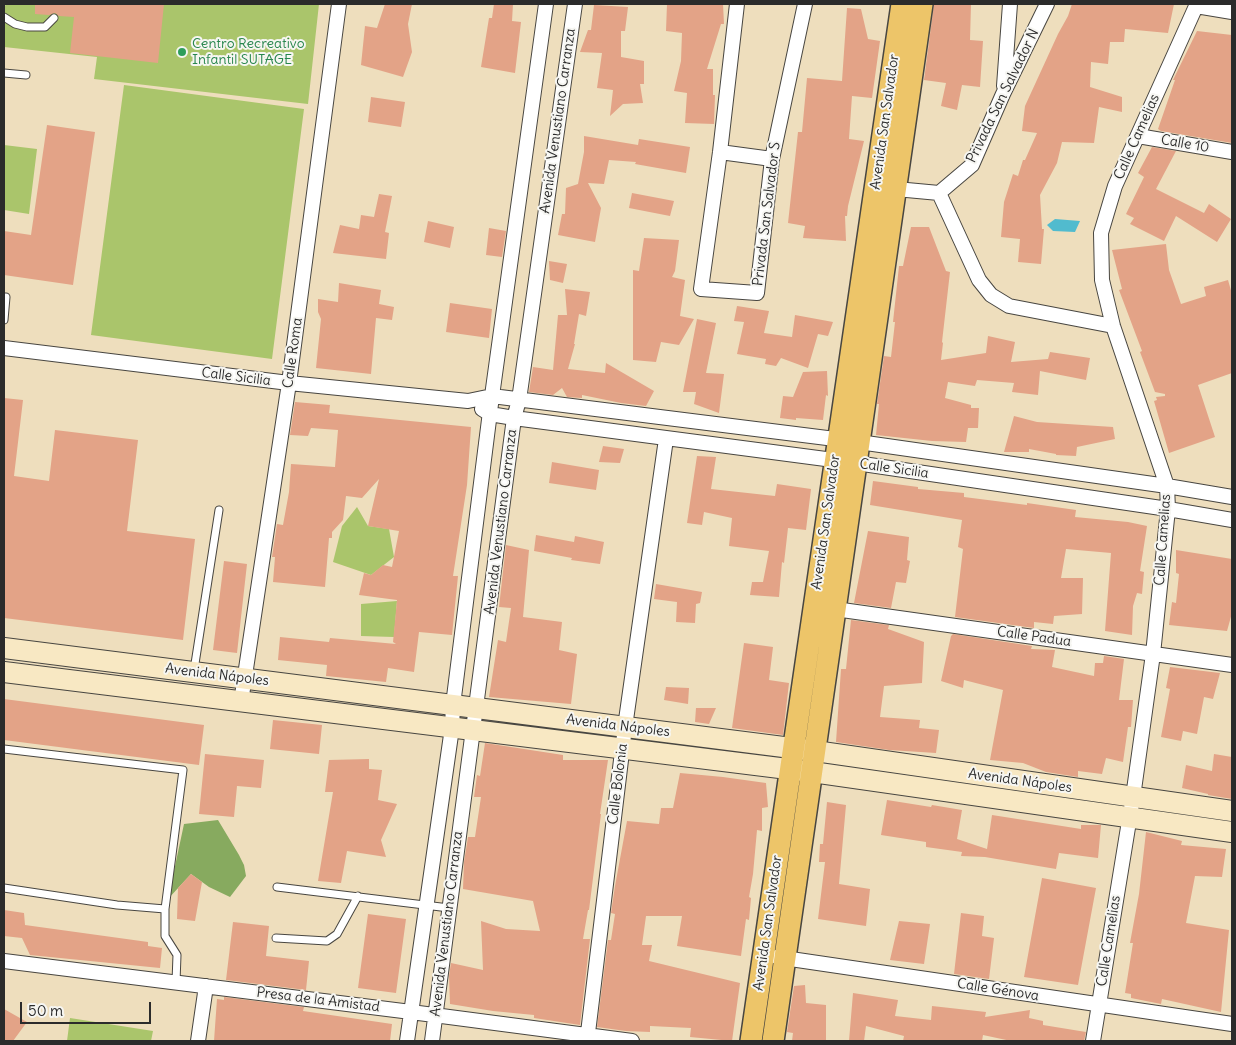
<!DOCTYPE html>
<html>
<head>
<meta charset="utf-8">
<style>
  body { margin:0 }
  #map { position:relative; width:1236px; height:1045px; overflow:hidden; background:#eedebd; font-family:Delius,sans-serif }
  canvas { display:block }
  .frame { position:absolute; inset:0; border:5px solid #2b2b2b; pointer-events:none }
  .scale { position:absolute; left:20px; top:1002px; width:131px; height:22px; box-sizing:border-box; border:2px solid #2b2b2b; border-top:0; padding-left:6px; font-size:15px; line-height:18px; white-space:nowrap; color:#2b2b2b; -webkit-text-stroke:4px #f6f6f2; paint-order:stroke }
</style>
</head>
<body>
<div id="map">
<canvas width="1236" height="1045"></canvas>
<div class="frame"></div>
<div class="scale">50 m</div>
</div>
<script>
const c = document.querySelector('canvas').getContext('2d');
c.lineJoin = 'round';
function fill(path, color) { c.fillStyle = color; c.fill(path, 'evenodd'); }
const toPath = rows => new Path2D(rows.map(r => 'M' + r).join(''));
function stroke(path, color, width, dash) { c.strokeStyle = color; c.lineWidth = width; c.lineCap = dash ? 'butt' : 'round'; c.setLineDash(dash || []); c.stroke(path); }
function drawText(font, color, halo, rows, align = 'center') {
  c.font = font + ' Delius,sans-serif'; c.lineWidth = 4; c.setLineDash([]); c.textBaseline = 'middle'; c.strokeStyle = halo; c.fillStyle = color; for (const [text, x, y, turn = 0] of rows) {
    c.save(); c.translate(x, y); c.rotate((+turn || 0) * Math.PI / 180); c.textAlign = isNaN(turn) ? turn : align; if (halo) c.strokeText(text, 0, 0); c.fillText(text, 0, 0); c.restore();
  }
}
fill(toPath([
  [6,4,319,4,308,104,94,79,97,57,4,47,4,8],
  [124,85,304,109,272,359,91,335],
  [4,145,37,149,29,214,4,210],
  [357,507,368,526,389,529,394,557,371,575,333,562,342,526],
  [397,601,394,637,361,636,361,604],
  [70,1018,153,1031,151,1041,67,1041]
]), '#aac56b');
fill(toPath([
  [218,820,239,855,244,865,246,876,230,897,209,887,191,874,168,899,184,824]
]), '#87aa5f');
fill(toPath([
  [1055,219,1080,221,1075,232,1053,231,1047,225]
]), '#51bbce');
fill(toPath([
  [35,4,164,4,158,63,70,53,74,17,59,16,55,13,49,15,35,14],
  [385,4,412,4,408,24,412,52,403,77,361,65,365,26,377,28],
  [494,4,513,4,512,21,521,22,515,73,481,67,489,18,492,18],
  [667,4,723,4,724,24,721,24,707,69,713,69,713,95,715,95,714,124,685,123,687,93,674,91,681,61,682,33,666,31],
  [934,4,971,4,970,40,983,41,980,87,962,85,957,110,941,106,946,83,924,80],
  [1072,4,1174,4,1168,33,1125,29,1124,42,1110,42,1108,64,1091,62,1090,87,1122,97,1122,112,1099,107,1094,143,1062,142,1057,163,1040,195,1042,229,1044,229,1041,264,1018,262,1020,239,1001,237,1004,202,1013,174,1018,176,1023,160,1025,160,1037,133,1022,131,1025,106,1058,34,1068,16],
  [594,5,628,7,625,31,621,31,621,57,644,61,644,84,640,84,643,103,623,104,610,116,613,90,597,88,602,53,580,52,588,30,591,30],
  [847,8,861,9,868,39,880,41,872,98,852,96,849,139,864,141,848,206,847,216,845,216,846,241,803,238,805,226,788,223,798,132,802,132,807,78,842,81],
  [1197,31,1232,35,1232,143,1161,131,1158,129,1175,80,1173,80],
  [371,97,405,102,401,127,368,122],
  [47,125,95,132,73,285,4,275,4,231,31,235],
  [584,136,638,145,639,139,690,147,686,173,635,164,636,162,609,160,604,184,588,183,601,208,595,242,558,235,562,214,565,214,566,188,578,184,584,152],
  [1152,147,1176,151,1156,189,1204,213,1209,204,1231,219,1217,242,1176,216,1164,241,1130,224,1134,218,1126,214,1144,177,1138,173],
  [632,193,674,201,670,216,629,208],
  [379,194,392,196,385,232,389,233,386,259,333,253,340,225,359,229,361,215,374,217],
  [428,221,454,227,450,248,424,242],
  [911,227,929,227,946,271,950,272,942,342,943,343,941,360,986,353,988,336,1015,342,1011,362,1048,359,1050,352,1090,358,1086,380,1040,371,1038,395,1012,392,1014,383,977,380,975,386,948,382,945,398,971,405,971,408,979,408,978,428,968,428,966,442,932,441,876,435,879,404,877,404,884,356,891,357,895,322,893,322,899,266,903,266],
  [489,228,506,231,502,257,486,255],
  [644,238,679,240,675,271,672,277,685,280,680,316,694,319,679,345,661,342,656,362,633,360,633,270,639,271],
  [1166,244,1169,270,1181,304,1206,296,1204,287,1228,280,1232,294,1232,373,1198,385,1215,437,1169,453,1154,401,1157,400,1156,397,1165,396,1165,394,1155,392,1140,352,1142,351,1119,290,1122,289,1112,250],
  [549,261,567,264,563,283,550,280],
  [339,283,381,290,379,304,394,307,392,320,376,318,371,374,316,368,321,319,318,312,318,299,338,302],
  [565,289,590,292,586,316,579,314,574,344,575,344,568,369,605,373,606,363,654,391,646,406,621,403,582,395,582,398,567,397,562,388,553,395,529,392,533,367,553,370,558,315,567,315],
  [450,303,492,309,489,338,446,332],
  [737,306,769,311,764,333,792,337,795,315,833,322,828,336,818,334,808,368,781,358,776,366,765,364,766,359,737,354,744,322,734,321],
  [697,319,716,323,706,373,724,374,719,413,694,404,696,392,683,392],
  [827,371,828,396,826,395,823,420,796,418,796,420,780,418,783,396,793,397,803,372],
  [4,398,23,400,14,476,49,481,55,430,138,440,127,531,195,539,183,640,4,618],
  [295,402,330,405,329,413,471,427,467,485,453,576,458,576,452,635,419,632,414,672,388,668,386,682,326,676,327,665,278,660,280,637,329,642,330,638,396,644,393,642,397,600,359,595,364,573,371,575,383,565,392,567,399,531,368,526,379,479,362,498,346,496,343,520,332,532,332,538,329,538,325,587,273,582,275,557,272,557,277,524,283,525,289,492,291,464,335,467,338,430,311,428,308,436,290,435],
  [1014,416,1037,422,1113,427,1115,439,1077,447,1076,456,1056,455,1056,454,1029,449,1029,452,1004,452],
  [603,446,624,449,620,463,599,462],
  [697,456,716,457,711,489,775,496,777,484,811,489,806,530,788,528,784,563,782,562,779,597,750,595,752,582,763,582,769,551,729,546,732,518,704,512,702,525,687,523],
  [552,462,599,470,596,490,549,483],
  [873,481,918,487,918,489,964,493,964,497,1027,505,1027,503,1076,510,1075,517,1128,522,1147,526,1140,571,1144,572,1142,594,1137,593,1133,606,1132,635,1105,631,1111,553,1066,549,1061,578,1083,578,1082,614,1054,616,1053,624,1034,622,1034,628,955,617,963,549,958,547,962,520,870,505],
  [868,531,909,537,907,560,910,561,906,583,896,582,891,608,854,603],
  [536,535,574,542,575,536,604,542,600,564,571,560,572,558,534,551],
  [506,545,529,550,523,617,562,622,559,650,577,654,571,704,489,697,498,640,506,642,511,608,499,607],
  [1176,550,1232,559,1232,613,1227,631,1169,625,1172,602,1176,603,1179,574,1176,573],
  [224,561,247,564,237,653,213,650],
  [656,584,702,592,700,603,696,604,695,623,676,622,677,602,654,599],
  [851,620,889,625,888,629,924,642,922,683,884,686,880,717,920,720,919,728,939,730,936,753,889,750,836,742,841,669,846,669],
  [953,634,1032,646,1031,649,1055,650,1052,667,1094,676,1095,663,1103,663,1104,656,1124,659,1119,700,1133,700,1131,727,1128,727,1123,762,1106,758,1102,774,1078,771,1078,777,1046,772,1023,763,990,760,1003,690,964,680,963,688,941,681,951,636],
  [744,643,773,647,769,680,789,683,783,735,732,728],
  [1170,667,1220,673,1213,699,1204,697,1197,734,1183,731,1181,741,1161,737,1170,689,1166,688],
  [666,687,689,688,688,704,664,700],
  [4,699,204,725,199,765,4,740],
  [696,708,716,708,709,724,695,722],
  [273,720,322,725,319,754,270,749],
  [485,743,563,755,563,760,608,760,600,814,601,814,589,910,588,910,583,939,590,939,580,1025,534,1018,534,1015,493,1011,450,1004,449,976,451,963,483,970,481,921,506,929,540,931,533,901,463,889,464,862,468,837,475,837,481,797,474,797,477,775,480,776],
  [205,754,264,760,261,788,237,786,234,817,199,814],
  [1214,754,1232,757,1232,799,1208,795,1208,794,1182,788,1186,765,1212,771],
  [369,759,369,769,382,770,378,800,397,804,381,840,386,857,347,851,341,883,318,881,333,792,325,792,329,760],
  [680,773,723,777,766,783,768,807,762,808,762,831,757,830,753,874,749,897,751,898,749,920,746,919,741,956,677,946,682,916,646,916,642,945,652,945,649,961,740,983,732,1041,690,1037,691,1028,650,1026,650,1032,626,1031,597,1027,608,940,611,940,615,914,611,913,615,886,627,821,659,824,661,808,673,808],
  [887,800,931,807,932,805,962,810,957,839,987,849,992,815,1081,829,1081,825,1101,825,1098,858,1059,853,1056,869,985,857,961,856,962,852,926,847,926,842,881,835],
  [827,802,846,805,839,884,870,889,866,926,818,919,825,862,819,862,820,844,823,844],
  [1146,832,1182,841,1181,845,1226,849,1222,877,1195,876,1186,923,1229,930,1221,1012,1162,999,1161,1004,1131,998,1131,994,1125,993,1133,943,1130,943,1139,894],
  [191,874,202,882,195,921,177,919,178,888],
  [1042,878,1096,888,1078,985,1024,977],
  [4,910,24,913,25,925,148,942,148,946,162,948,160,968,30,955,22,938,4,936],
  [961,913,984,916,982,936,994,938,989,979,954,974],
  [368,914,406,919,396,993,358,988],
  [899,921,930,924,924,964,890,960],
  [233,922,269,926,266,956,309,961,306,990,226,980],
  [805,985,806,1003,826,1005,826,1041,792,1041,793,1033,787,1032,794,986],
  [853,993,898,1000,895,1016,931,1020,932,1006,986,1012,985,1017,1030,1010,1029,1018,1043,1021,1043,1025,1086,1032,1084,1041,1011,1041,983,1035,982,1041,903,1041,904,1036,866,1026,864,1041,849,1041],
  [224,997,304,1007,303,1011,392,1024,390,1041,214,1041,217,999,224,1000],
  [4,1009,27,1022,13,1041,4,1041]
]), '#e3a387');
const service = toPath([
  [4,17,15,24,27,27,45,27,54,18],
  [4,73,26,75],
  [4,297,6,297,4,320],
  [194,670,219,510],
  [4,749,183,770,165,909,165,936,177,955,176,982],
  [277,887,449,908],
  [4,888,117,905,165,909],
  [276,938,327,941,337,934,358,896]
]);
const minor = toPath([
  [737,4,720,152,701,289,757,293,772,159,805,4],
  [1196,6,1232,12],
  [1004,86,1010,4],
  [1138,136,1232,152],
  [720,152,772,159],
  [896,189,939,193,972,165,1003,94,1047,4],
  [939,193,979,280,991,295,1009,306,1113,326],
  [4,348,289,383,468,401,492,396,859,442,1167,486,1232,497],
  [482,409,490,414,514,418,856,463,1168,509,1232,520],
  [835,609,1232,665],
  [241,702,289,383,339,4],
  [777,957,1232,1024],
  [4,961,411,1012,632,1041],
  [198,1041,206,986],
  [407,1041,452,728,453,705,492,396,546,4],
  [432,1041,514,418,519,400,575,4],
  [587,1041,625,727,666,439],
  [1093,1041,1133,797,1153,654,1168,509,1167,486,1113,326,1102,280,1101,233,1115,186,1197,4]
]);
const secondary = toPath([
  [4,648,815,751,1232,811],
  [4,672,812,772,1232,832]
]);
const primary = toPath([
  [751,1041,902,4],
  [773,1041,922,4]
]);
stroke(service, '#484641', 9);
stroke(minor, '#484641', 16);
stroke(secondary, '#484641', 22);
stroke(primary, '#484641', 24);
stroke(service, '#fff', 7);
stroke(minor, '#fff', 14);
stroke(secondary, '#f8e8c3', 20);
stroke(primary, '#edc569', 21);
for (const [x, y, r, color] of [
  [182,52,5,"#2e9e5b"]
]) { const dot = new Path2D(); dot.arc(x, y, r, 0, 2 * Math.PI); c.fillStyle = color; c.fill(dot); stroke(dot, '#f6f6f2', 2); }
drawText('14px', '#27864d', '#f6f6f2', [
  ["Centro Recreativo",192,44],
  ["Infantil SUTAGE",192,60]
], 'left');
drawText('14px', '#2b2b2b', '#f6f6f2', [
  ["Privada San Salvador N",1003,96,-64],
  ["Avenida Venustiano Carranza",558,121,-82],
  ["Avenida San Salvador",885,122,-82],
  ["Calle Camelias",1137,137,-66],
  ["Calle 10",1185,144,10],
  ["Privada San Salvador S",767,214,-83],
  ["Calle Roma",293,353,-82],
  ["Calle Sicilia",236,377,7],
  ["Calle Sicilia",894,469,8],
  ["Avenida Venustiano Carranza",501,522,-83],
  ["Avenida San Salvador",826,522,-82],
  ["Calle Camelias",1163,540,-86],
  ["Calle Padua",1034,637,8],
  ["Avenida Nápoles",217,675,7],
  ["Avenida Nápoles",618,726,7],
  ["Avenida Nápoles",1020,781,8],
  ["Calle Bolonia",618,784,-83],
  ["Avenida San Salvador",768,923,-82],
  ["Avenida Venustiano Carranza",447,924,-83],
  ["Calle Camelias",1109,941,-81],
  ["Calle Génova",998,990,9],
  ["Presa de la Amistad",318,1000,7]
]);
</script>
</body>
</html>
